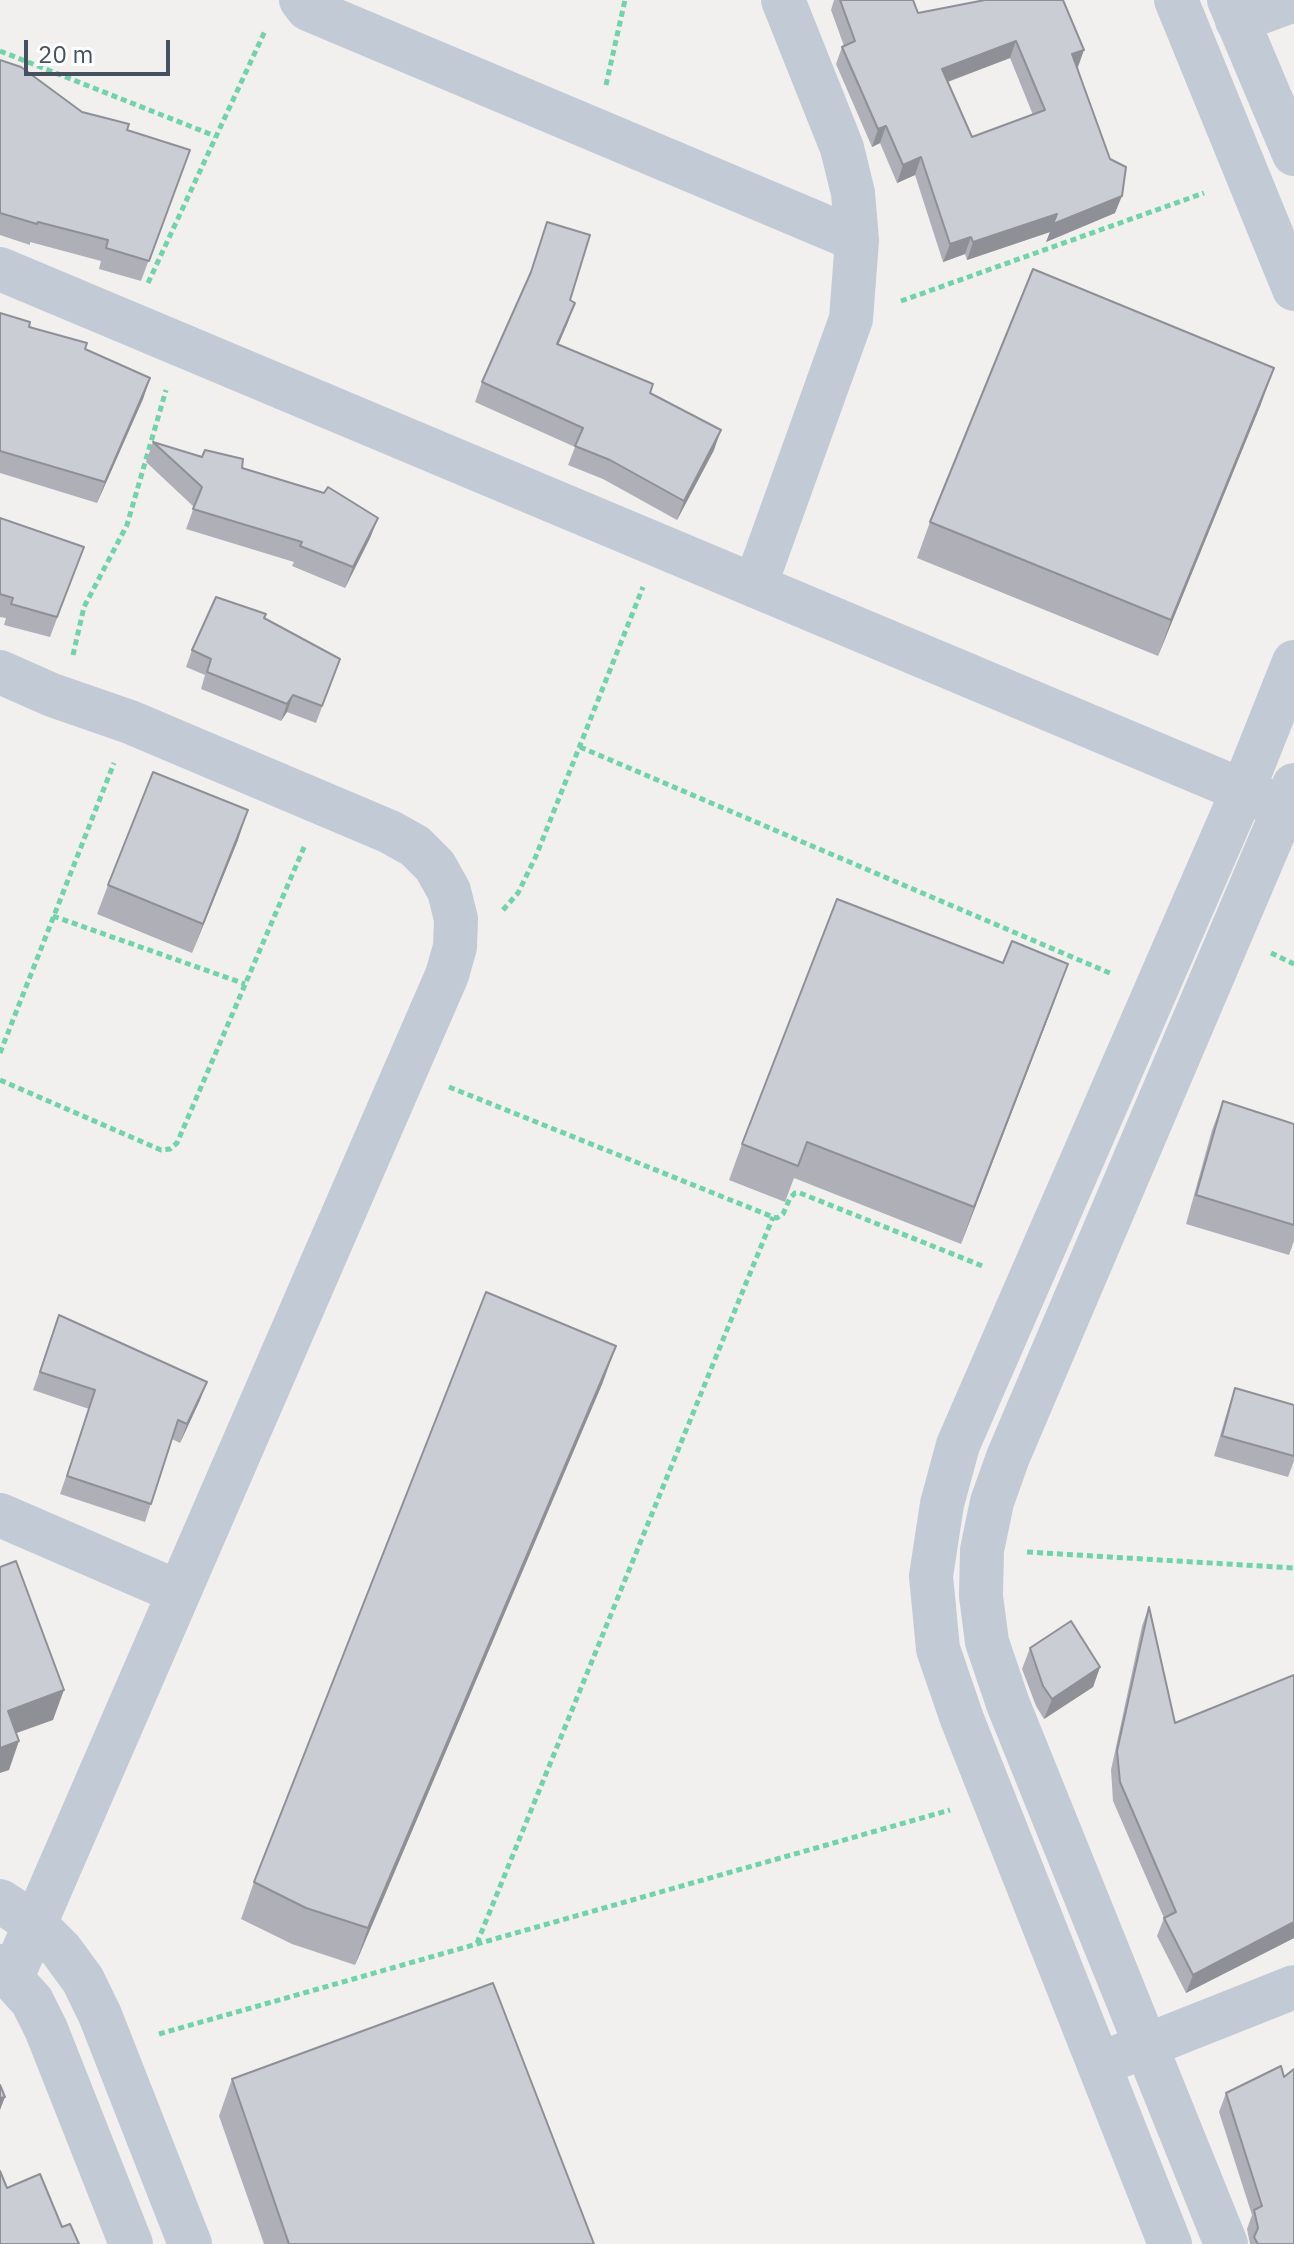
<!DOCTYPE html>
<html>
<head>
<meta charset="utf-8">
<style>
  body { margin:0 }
  #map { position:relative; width:1294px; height:2244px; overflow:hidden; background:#f2efef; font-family:"IBM Plex Sans",sans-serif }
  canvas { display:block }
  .scale { position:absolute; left:24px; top:40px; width:146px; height:36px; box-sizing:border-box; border:4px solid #46515e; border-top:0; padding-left:10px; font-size:24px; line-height:28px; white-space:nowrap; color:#46515e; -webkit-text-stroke:6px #fff; paint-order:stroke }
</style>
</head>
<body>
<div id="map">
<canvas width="1294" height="2244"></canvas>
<div class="scale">20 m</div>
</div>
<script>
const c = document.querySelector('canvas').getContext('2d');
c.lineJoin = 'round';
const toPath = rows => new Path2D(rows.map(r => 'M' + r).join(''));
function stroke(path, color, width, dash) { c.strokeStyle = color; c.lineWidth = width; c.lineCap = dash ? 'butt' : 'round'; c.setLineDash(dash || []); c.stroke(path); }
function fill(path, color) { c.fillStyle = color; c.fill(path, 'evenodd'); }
stroke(toPath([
  [0,51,215,136],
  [606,85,625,0],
  [148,283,265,31],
  [901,301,1204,193],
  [73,655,84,607,127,525,166,390],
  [580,747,1112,974],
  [503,910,518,893,536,856,643,587],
  [53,916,245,984],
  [1271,953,1294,964],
  [0,1053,114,763],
  [0,1080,161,1150,170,1149,177,1143,305,845],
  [449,1087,773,1217,777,1218,783,1214,790,1198,795,1193,800,1193,985,1267],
  [1027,1552,1294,1568],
  [477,1943,773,1217],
  [159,2034,950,1810]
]), '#70d3aa', 5, [6, 4]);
stroke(toPath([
  [301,0,308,9,857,240],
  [1176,0,1294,289],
  [1229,0,1294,154],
  [1237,21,1294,0],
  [0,269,1270,802],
  [755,586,851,319,857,240,853,193,842,148,783,0],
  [0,672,52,695,130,722,390,832,415,846,435,866,449,891,456,919,455,947,447,975,12,1977],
  [0,1515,178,1592],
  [0,1901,35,1924,61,1950,83,1980,100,2015,190,2244],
  [0,1966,32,2001,46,2029,131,2244],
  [1120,2056,1294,1987],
  [1170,2244,962,1719,938,1649,931,1576,942,1504,958,1445,1243,790,1294,662],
  [1226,2244,1008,1704,987,1642,981,1596,982,1550,992,1502,1008,1457,1294,785]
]), '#c2cad5', 44);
fill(toPath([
  [834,0,913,0,918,13,985,0,1078,67,1115,213,1046,242,1050,232,967,260,965,254,943,262,915,175,897,183,880,143,872,147,836,64,842,47,844,46,831,10],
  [1010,58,1033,115,972,137,948,82],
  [0,60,82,112,127,130,190,150,141,281,99,269,101,261,30,242,30,245,0,235],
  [547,222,570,300,568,322,558,345,650,393,714,450,677,520,603,479,568,465,575,447,475,402,482,382,528,280],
  [0,313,150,378,143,399,97,503,0,473],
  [1261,404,1158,656,917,558,930,522],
  [153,442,242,468,378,518,370,538,345,588,292,566,294,562,186,529,194,507,146,462],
  [0,518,84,547,50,637,4,625,6,618,0,617],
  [264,618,340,659,316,723,287,712,281,721,201,689,205,675,186,667,192,650],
  [238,840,192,953,97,914,108,885],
  [1055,1000,961,1244,794,1178,785,1202,729,1180,742,1144],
  [1223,1101,1294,1124,1294,1241,1289,1255,1186,1224,1212,1130],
  [59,1315,200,1400,180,1443,172,1439,145,1522,60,1494,89,1409,33,1390],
  [603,1382,355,1965,292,1944,241,1919,254,1882],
  [1235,1388,1294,1405,1294,1461,1288,1477,1214,1456,1228,1409],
  [1149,1607,1175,1723,1294,1938,1186,1993,1157,1936,1164,1918,1113,1801,1111,1770,1142,1626],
  [1030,1648,1100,1667,1093,1687,1044,1719,1036,1706,1022,1669],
  [232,2079,594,2244,264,2244,219,2116],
  [1226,2093,1294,2244,1250,2244,1247,2229,1252,2215,1219,2112]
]), '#afb0b7');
fill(toPath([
  [1016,41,1010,58,936,86,942,69],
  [1084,50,1078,67,1066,72,1072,54],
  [886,126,880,143,872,147,878,129],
  [921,157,915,175,897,183,903,165],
  [1122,196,1115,213,1046,242,1050,232,967,260,973,242,1057,214],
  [971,237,965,254,943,262,950,244],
  [575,303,568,322,550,364,557,344],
  [1274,368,1261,404,1158,656,1171,620],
  [150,378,143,399,97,503,105,482],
  [721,430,714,450,677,520,684,501],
  [378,518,370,538,345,588,353,567],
  [293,695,287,712,281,721,287,704],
  [248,810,238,840,192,953,203,924],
  [1068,964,1055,1000,961,1244,974,1207],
  [616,1346,603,1382,355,1965,368,1928],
  [207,1382,200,1400,180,1443,187,1424],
  [1100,1667,1093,1687,1044,1719,1052,1699],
  [64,1690,53,1720,0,1739,8,1711],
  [19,1741,9,1770,0,1773,0,1748],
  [1294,1922,1294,1938,1186,1993,1193,1975],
  [5,2097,0,2110,0,2098]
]), '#8e9095');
const building = toPath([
  [840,0,913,0,918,13,985,0,1063,0,1084,50,1072,54,1110,159,1126,167,1122,196,1053,224,1057,214,973,242,971,237,950,244,921,157,903,165,886,126,878,129,842,47,855,41,840,0],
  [1016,41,1045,110,972,137,942,69,1016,41],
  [0,60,21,67,82,112,129,124,127,130,190,150,149,261,106,248,108,240,38,222,37,224,0,213,0,60],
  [547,222,590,235,570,300,575,303,557,344,653,384,650,393,721,430,684,501,610,460,575,446,583,428,482,382,531,272,547,222],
  [1033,269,1274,368,1171,620,930,522,1033,269],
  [0,313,30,322,29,327,87,343,85,349,150,378,105,482,0,451,0,313],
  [153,442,202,457,205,450,243,459,242,468,324,493,328,487,378,518,353,567,300,546,302,542,193,509,202,487,153,442],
  [0,518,84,547,57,617,11,604,13,598,0,594,0,518],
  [216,597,266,614,264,618,340,659,322,706,293,695,287,704,207,672,211,659,192,650,216,597],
  [153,772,248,810,203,924,108,885,153,772],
  [837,899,1003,963,1012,941,1068,964,974,1207,807,1142,798,1166,742,1144,837,899],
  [1223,1101,1294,1124,1294,1225,1196,1195,1223,1101],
  [486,1292,616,1346,368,1928,306,1908,254,1882,486,1292],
  [59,1315,207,1382,187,1424,178,1420,151,1504,67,1476,95,1390,40,1372,59,1315],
  [1235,1388,1294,1405,1294,1456,1222,1436,1235,1388],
  [16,1561,64,1690,8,1711,19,1741,0,1748,0,1567,16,1561],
  [1149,1607,1175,1723,1294,1675,1294,1922,1193,1975,1164,1918,1176,1912,1120,1782,1117,1751,1149,1607],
  [1071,1621,1100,1667,1052,1699,1043,1686,1030,1648,1071,1621],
  [493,1983,594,2244,289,2244,232,2079,493,1983],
  [1281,2066,1284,2077,1294,2069,1294,2244,1258,2244,1254,2237,1258,2228,1254,2210,1262,2206,1226,2093,1281,2066],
  [0,2085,5,2097,0,2098,0,2085],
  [0,2171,7,2188,40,2174,62,2227,70,2224,79,2244,0,2244,0,2171]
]);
fill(building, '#cbcdd5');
stroke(building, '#8e9095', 2);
</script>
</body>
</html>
